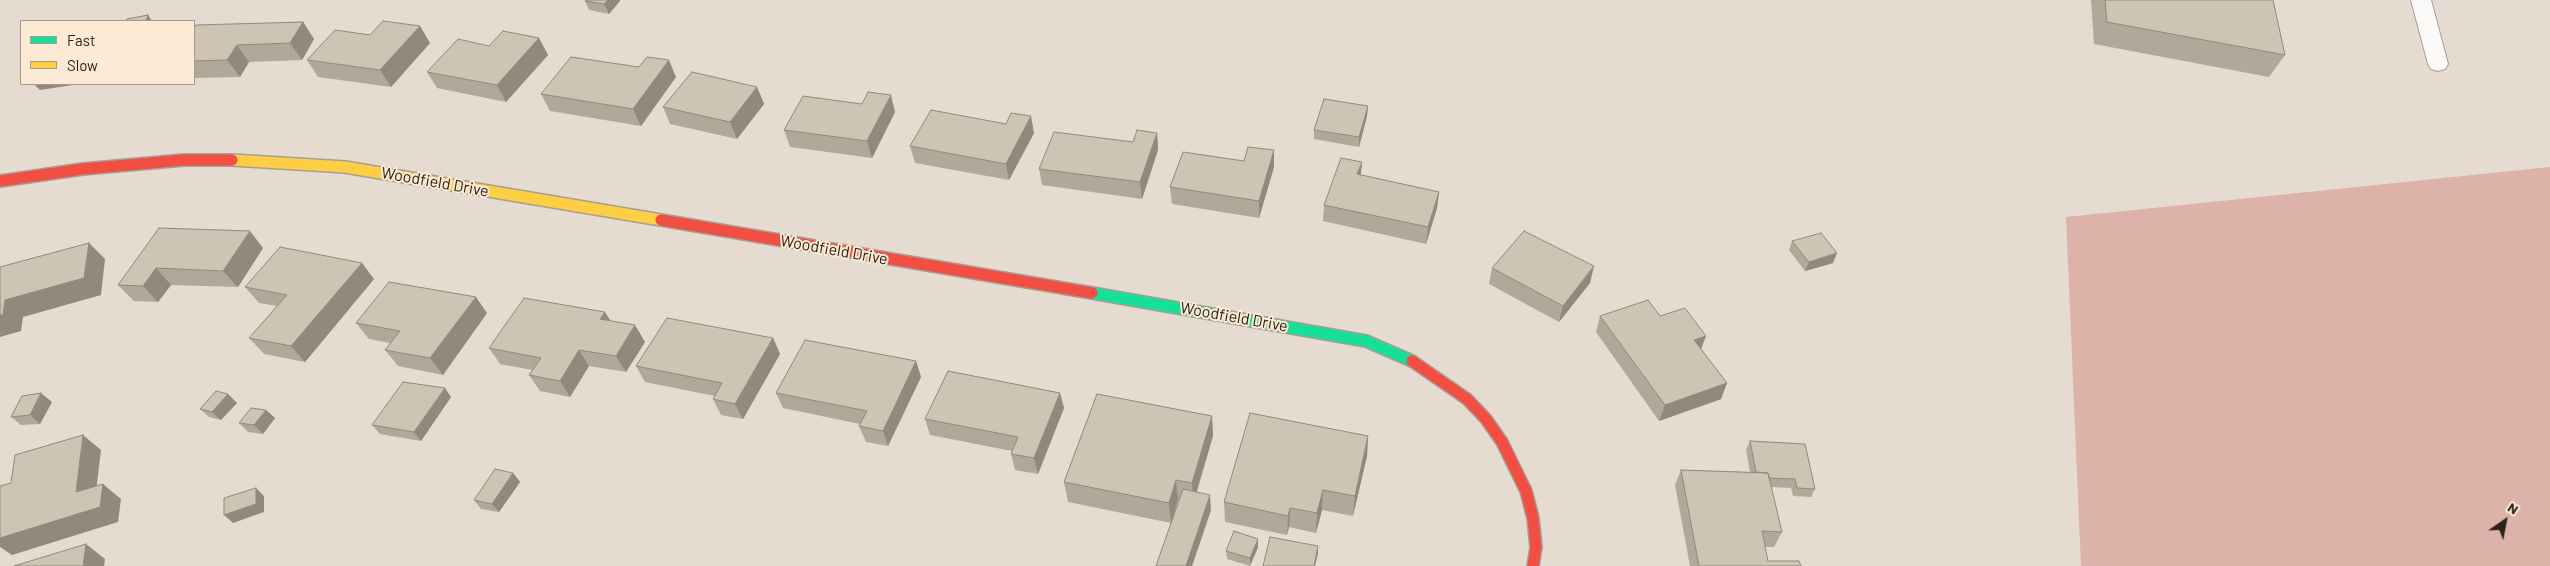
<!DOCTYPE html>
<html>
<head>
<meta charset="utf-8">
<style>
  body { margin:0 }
  #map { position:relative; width:2550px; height:566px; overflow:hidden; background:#e6dbd0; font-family:Barlow,sans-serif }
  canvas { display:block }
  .legend { position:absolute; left:20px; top:20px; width:175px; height:65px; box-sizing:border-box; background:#fdead4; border:1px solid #a99a8a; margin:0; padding:6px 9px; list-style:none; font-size:15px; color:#2a231b }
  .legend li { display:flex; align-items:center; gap:10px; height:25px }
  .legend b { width:25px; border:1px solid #a99a8a }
  .north { position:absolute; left:2480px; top:496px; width:50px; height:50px; -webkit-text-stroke:4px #fdead4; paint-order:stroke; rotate:33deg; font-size:14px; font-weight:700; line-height:20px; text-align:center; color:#2a231b }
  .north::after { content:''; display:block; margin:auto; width:18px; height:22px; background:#2a231b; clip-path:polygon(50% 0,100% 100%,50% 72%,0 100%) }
</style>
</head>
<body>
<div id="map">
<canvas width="2550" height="566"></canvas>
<ul class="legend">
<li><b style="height:6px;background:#16e098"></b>Fast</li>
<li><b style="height:6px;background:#ffcf43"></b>Slow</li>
</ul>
<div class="north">N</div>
</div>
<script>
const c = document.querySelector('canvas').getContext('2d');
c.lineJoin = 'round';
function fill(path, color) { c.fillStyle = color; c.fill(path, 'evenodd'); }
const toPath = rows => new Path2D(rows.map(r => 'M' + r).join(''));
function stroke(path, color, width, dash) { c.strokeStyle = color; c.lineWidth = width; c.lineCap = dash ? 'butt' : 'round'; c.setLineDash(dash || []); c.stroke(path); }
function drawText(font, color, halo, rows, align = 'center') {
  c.font = font + ' Barlow,sans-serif'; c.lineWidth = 4; c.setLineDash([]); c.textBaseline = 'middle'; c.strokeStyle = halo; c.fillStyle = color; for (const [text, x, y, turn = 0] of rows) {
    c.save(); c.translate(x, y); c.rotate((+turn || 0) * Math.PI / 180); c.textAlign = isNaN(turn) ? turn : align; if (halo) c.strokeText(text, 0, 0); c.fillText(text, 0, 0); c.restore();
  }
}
fill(toPath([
  [2550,167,2550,566,2081,566,2066,217]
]), '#ddb2a8');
const lane = toPath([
  [2411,0,2431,0,2448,64,2445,69,2438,71,2431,69,2428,64,2411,0]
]);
const fast = toPath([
  [1092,293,1366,341,1412,361]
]);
const slow = toPath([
  [232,160,345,167,661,220]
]);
const jam = toPath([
  [0,181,83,169,184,160,232,160],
  [661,220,1092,293],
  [1412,361,1467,399,1486,419,1502,442,1526,491,1533,518,1536,547,1533,566]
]);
stroke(lane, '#a69e95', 2);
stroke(fast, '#a69e95', 14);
stroke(slow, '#a69e95', 14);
stroke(jam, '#a69e95', 14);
fill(lane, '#fbfaf8');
stroke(fast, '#16e098', 11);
stroke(slow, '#ffcf43', 11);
stroke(jam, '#f24e42', 11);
fill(toPath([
  [586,0,620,0,620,1,609,14,589,10,585,1],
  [2091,0,2273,0,2285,55,2269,77,2094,44],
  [303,22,314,39,302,60,249,62,240,77,194,78,194,28],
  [370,35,430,43,391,87,318,77,307,60],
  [539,38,548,55,506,102,437,88,427,72],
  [676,77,641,126,550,111,541,94],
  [757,87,764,104,737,139,670,124,663,107],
  [1368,106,1367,116,1359,147,1314,139,1314,130],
  [895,112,872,158,790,147,784,130],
  [1006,124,1034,133,1009,180,915,163,910,146],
  [1157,133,1158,150,1142,199,1042,185,1039,169,1133,142],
  [1274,150,1274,167,1259,218,1172,204,1170,187],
  [1362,162,1361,175,1439,192,1437,208,1426,244,1323,221,1324,205],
  [159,228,263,248,238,287,171,285,158,302,134,301,118,285],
  [1792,241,1833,263,1805,271,1789,250],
  [1492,268,1590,283,1559,322,1489,284],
  [374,279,305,362,264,354,249,338,277,306,259,303,245,287],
  [487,313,443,375,398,366,385,350,390,343,369,339,356,323],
  [1600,316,1660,316,1701,349,1727,383,1721,399,1659,421,1596,332],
  [611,321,645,342,626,372,589,366,570,397,540,391,529,375,532,370,500,364,489,348],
  [773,338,780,354,743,419,721,415,713,399,715,396,645,382,636,366],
  [916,361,921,377,888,446,866,442,859,426,860,424,783,408,776,393],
  [1060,393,1064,408,1038,474,1015,470,1011,454,1012,451,930,435,925,419],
  [228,394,237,403,221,420,209,417,200,409],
  [451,397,421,441,380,434,372,425],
  [52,402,40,424,21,425,11,417],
  [266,410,275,418,263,434,248,432,239,423],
  [1212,416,1213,436,1197,492,1211,510,1192,566,1156,566,1171,523,1068,502,1064,482],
  [1178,500,1179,500,1171,521],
  [1368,436,1367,456,1353,516,1322,510,1316,533,1289,527,1287,535,1225,522,1224,502],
  [1750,441,1815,489,1811,497,1793,496,1791,488,1771,487,1782,532,1774,547,1765,547,1768,561,1801,566,1690,566,1675,485,1681,470,1750,472,1746,450],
  [513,473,520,482,499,512,481,509,474,500],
  [1258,539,1258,547,1250,566,1227,559,1226,551]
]), '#b0a99a');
fill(toPath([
  [608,0,620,0,620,1,609,14,604,4],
  [148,15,152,21,146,21],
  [303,22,314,39,302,60,290,43],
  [420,26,430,43,391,87,380,70],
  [539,38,548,55,506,102,497,85],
  [237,45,249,62,240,77,227,60],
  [669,60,676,77,641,126,633,109],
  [34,84,79,84,40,90],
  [757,87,764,104,737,139,730,122],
  [891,95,895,112,872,158,867,141],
  [1368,106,1367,116,1359,147,1359,137],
  [1031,116,1034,133,1009,180,1006,164],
  [1157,133,1158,150,1142,199,1140,182],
  [1274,150,1274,167,1259,218,1259,201],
  [1362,162,1360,179,1357,174],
  [1439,192,1437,208,1426,244,1428,227],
  [250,231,263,248,238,287,223,271],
  [89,243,105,259,101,295,23,317,21,331,0,337,0,315,5,300],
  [1837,253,1833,263,1805,271,1809,262],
  [362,263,374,279,305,362,291,346],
  [1594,266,1590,283,1559,322,1563,306],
  [156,268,171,285,158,302,143,286],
  [476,297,487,313,443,375,430,358],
  [605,312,615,328,600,319],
  [635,325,645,342,626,372,616,356],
  [1706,336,1700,352,1694,340],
  [773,338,780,354,743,419,735,404],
  [579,350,589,366,570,397,560,381],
  [916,361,921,377,888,446,883,431],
  [1727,383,1721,399,1659,421,1665,405],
  [445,388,451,397,421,441,414,432],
  [41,393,52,402,40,424,30,415],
  [1060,393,1064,408,1038,474,1034,458],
  [228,394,237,403,221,420,212,412],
  [266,410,275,418,263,434,254,425],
  [1212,416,1213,436,1193,503,1192,483],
  [83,435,101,450,94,508,76,492],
  [1368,436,1367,456,1353,516,1355,496],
  [513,473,520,482,499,512,492,504],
  [1176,480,1178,500,1171,523,1169,503],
  [103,484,121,499,118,522,12,555,0,547,0,538],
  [256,488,264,496,264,512,233,523,224,515],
  [1323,490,1322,510,1316,533,1317,513],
  [1210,495,1211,510,1192,566,1186,566],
  [1290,508,1289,527,1287,535,1288,516],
  [1258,539,1258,547,1250,566,1250,558],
  [86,544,105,559,104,566,83,566],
  [1318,546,1318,554,1315,566,1314,566]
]), '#90897d');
const building = toPath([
  [586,0,608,0,604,4,585,1,586,0],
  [2105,0,2273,0,2285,55,2107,22,2105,0],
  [148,15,146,21,126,21,127,19,148,15],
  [383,21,420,26,380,70,307,60,335,30,370,35,383,21],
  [303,22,290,43,237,45,227,60,194,61,194,28,196,25,303,22],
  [503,31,539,38,497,85,427,72,458,39,489,46,503,31],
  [571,57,639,67,647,57,669,60,633,109,541,94,571,57],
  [692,72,757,87,730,122,663,107,692,72],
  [868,92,891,95,867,141,784,130,803,96,862,104,868,92],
  [1324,99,1368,106,1359,137,1314,130,1324,99],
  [931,110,1006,124,1011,113,1031,116,1006,164,910,146,931,110],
  [1137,130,1157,133,1140,182,1039,169,1054,132,1133,142,1137,130],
  [1248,147,1274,150,1259,201,1170,187,1183,152,1244,161,1248,147],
  [1341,158,1362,162,1357,174,1439,192,1428,227,1324,205,1341,158],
  [159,228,250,231,223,271,156,268,143,286,118,285,159,228],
  [1524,231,1594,266,1563,306,1492,268,1524,231],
  [1821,233,1837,253,1809,262,1792,241,1821,233],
  [89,243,84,278,5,300,3,315,0,315,0,267,89,243],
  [280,247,362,263,291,346,249,338,287,295,245,287,280,247],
  [389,282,476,297,430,358,385,350,400,331,356,323,389,282],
  [524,298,605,312,600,319,635,325,616,356,579,350,560,381,529,375,541,358,489,348,524,298],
  [1648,300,1660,316,1685,308,1706,336,1694,340,1727,383,1665,405,1600,316,1648,300],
  [667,318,773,338,735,404,713,399,722,383,636,366,667,318],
  [805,340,916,361,883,431,859,426,867,411,776,393,805,340],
  [948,371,1060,393,1034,458,1011,454,1018,437,925,419,948,371],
  [403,382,445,388,414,432,372,425,403,382],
  [216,391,228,394,212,412,200,409,216,391],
  [41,393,30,415,11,417,22,396,41,393],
  [1097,394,1212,416,1192,483,1176,480,1169,503,1064,482,1097,394],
  [251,408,266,410,254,425,239,423,251,408],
  [1250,413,1368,436,1355,496,1323,490,1317,513,1290,508,1288,516,1224,502,1250,413],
  [83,435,76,492,103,484,100,507,0,538,0,486,11,483,15,455,83,435],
  [1750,441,1805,444,1815,489,1797,488,1795,479,1769,478,1768,473,1756,472,1750,441],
  [495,469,513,473,492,504,474,500,495,469],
  [1681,470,1768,473,1782,532,1762,531,1768,561,1799,561,1801,566,1699,566,1681,470],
  [256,488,256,504,224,515,224,498,256,488],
  [1183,489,1210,495,1186,566,1156,566,1183,489],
  [1234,531,1258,539,1250,558,1226,551,1234,531],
  [1270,537,1318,546,1314,566,1263,566,1270,537],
  [86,544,83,566,14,566,86,544]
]);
fill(building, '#cdc4b3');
stroke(building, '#90897d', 1);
drawText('16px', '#2a231b', '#fdead4', [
  ["Woodfield Drive",435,182,10],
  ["Woodfield Drive",834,250,10],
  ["Woodfield Drive",1234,317,10]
]);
</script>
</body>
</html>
